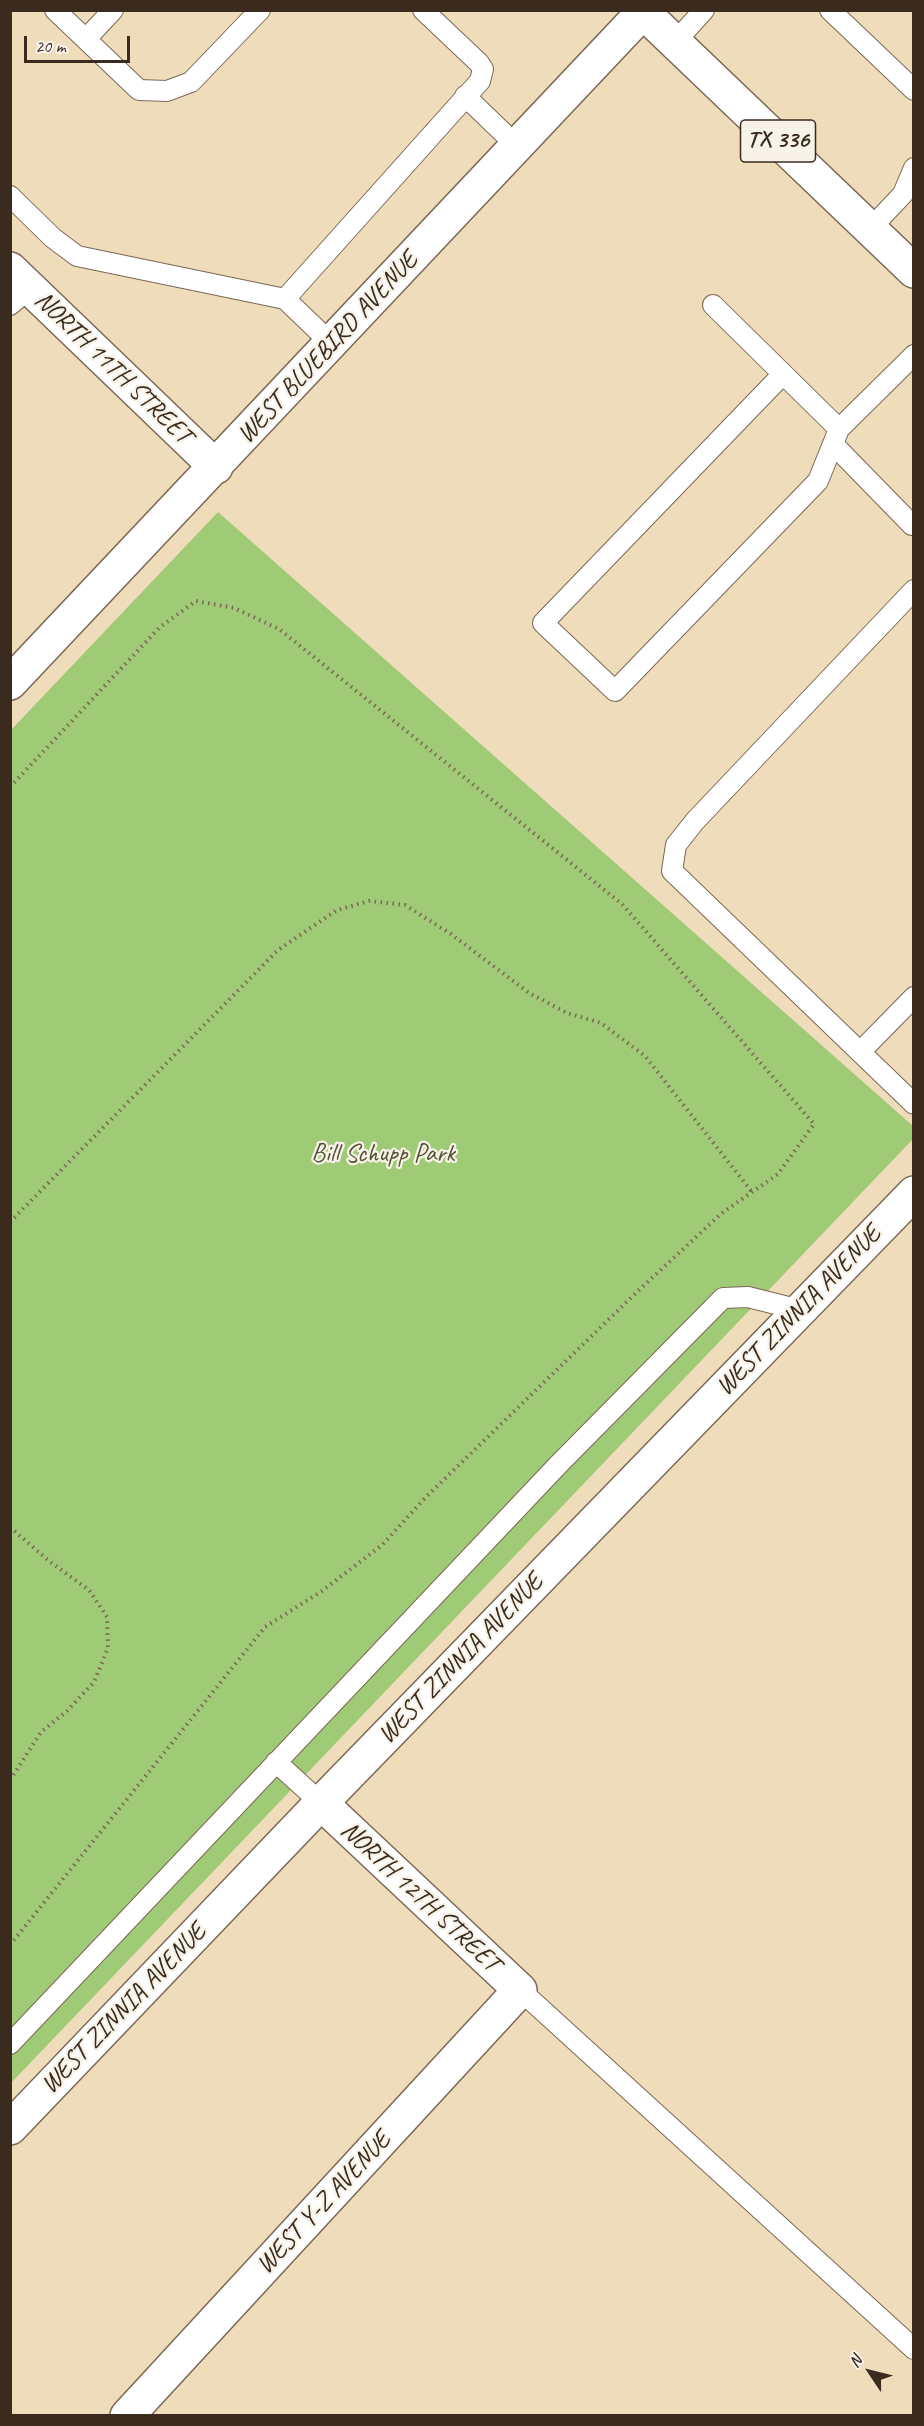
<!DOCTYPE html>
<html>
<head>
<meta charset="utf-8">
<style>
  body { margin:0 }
  #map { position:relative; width:924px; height:2426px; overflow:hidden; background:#efdcbb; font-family:Caveat,sans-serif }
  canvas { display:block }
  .frame { position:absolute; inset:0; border:12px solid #3b2a1e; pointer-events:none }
  .north { position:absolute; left:840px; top:2342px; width:60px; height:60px; -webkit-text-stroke:4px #f7f3e8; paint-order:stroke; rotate:305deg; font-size:16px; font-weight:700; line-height:24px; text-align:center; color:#3b2a1e }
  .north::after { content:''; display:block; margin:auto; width:21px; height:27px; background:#3b2a1e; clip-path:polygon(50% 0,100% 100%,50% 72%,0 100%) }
  .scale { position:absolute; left:24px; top:36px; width:106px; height:27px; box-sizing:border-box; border:3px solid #3b2a1e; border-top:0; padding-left:8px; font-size:18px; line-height:21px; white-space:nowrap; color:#3b2a1e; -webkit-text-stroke:4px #f7f3e8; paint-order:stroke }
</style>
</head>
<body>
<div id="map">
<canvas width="924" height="2426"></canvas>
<div class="frame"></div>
<div class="north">N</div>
<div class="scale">20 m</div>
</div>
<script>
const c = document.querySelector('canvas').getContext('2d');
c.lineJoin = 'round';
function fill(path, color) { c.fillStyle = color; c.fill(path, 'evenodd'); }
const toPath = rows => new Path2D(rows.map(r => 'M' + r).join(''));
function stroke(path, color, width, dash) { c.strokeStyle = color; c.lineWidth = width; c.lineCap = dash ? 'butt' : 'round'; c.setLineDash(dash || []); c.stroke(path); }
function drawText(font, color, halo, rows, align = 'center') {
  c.font = font + ' Caveat,sans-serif'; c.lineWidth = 4.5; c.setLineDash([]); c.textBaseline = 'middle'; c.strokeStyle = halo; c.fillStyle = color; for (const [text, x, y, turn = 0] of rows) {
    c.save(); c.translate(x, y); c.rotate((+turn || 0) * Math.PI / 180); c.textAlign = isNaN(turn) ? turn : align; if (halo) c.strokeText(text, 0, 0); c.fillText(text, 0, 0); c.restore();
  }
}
fill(toPath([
  [218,512,913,1126,913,1139,11,2083,11,730]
]), '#9fca76');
const service = toPath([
  [55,10,139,90,167,91,191,82,260,10],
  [830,10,914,90],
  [86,39,113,10],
  [675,42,704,10],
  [465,96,517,146],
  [10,196,53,238,77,256,285,299,480,81,483,69,479,63,423,10],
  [870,229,903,194,914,168],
  [285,299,332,344],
  [10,305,30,288],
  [713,305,839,429,914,355],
  [783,374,543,623,615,691,818,481,839,429],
  [833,444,912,525],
  [914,590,695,821,676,845,672,871,914,1104],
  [861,1051,914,997],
  [276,1762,321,1803],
  [520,1990,914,2349],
  [10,2044,558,1465,723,1298,748,1297,800,1310]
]);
const minor = toPath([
  [10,269,216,467],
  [10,683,643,12],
  [127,2416,520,1990,321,1803]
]);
const tertiary = toPath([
  [10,2128,321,1803,914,1193]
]);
const primary = toPath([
  [641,10,914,271]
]);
stroke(service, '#7a6855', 22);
stroke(minor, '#7a6855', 36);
stroke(tertiary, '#7a6855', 36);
stroke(primary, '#7a6855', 36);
stroke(toPath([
  [10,787,160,627,196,601,234,608,279,629,622,904,814,1124,778,1174,722,1213,639,1290,427,1496,382,1545,322,1591,265,1627,10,1945],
  [10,1222,278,950,337,910,369,901,405,905,451,934,529,993,567,1013,601,1023,645,1056,752,1192],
  [10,1527,49,1561,89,1590,107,1617,108,1648,94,1682,67,1711,41,1732,10,1780]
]), '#7a6855', 4, [1.5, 4.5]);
stroke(service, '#fff', 20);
stroke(minor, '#fff', 33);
stroke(tertiary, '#fff', 33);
stroke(primary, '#fff', 33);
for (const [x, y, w] of [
  [778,141,75]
]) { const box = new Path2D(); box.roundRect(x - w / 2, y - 21, w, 42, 4.5); c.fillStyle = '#f7f3e8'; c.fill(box); stroke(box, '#3b2a1e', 1.5); }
drawText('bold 24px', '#3b2a1e', null, [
  ["TX 336",778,141]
]);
drawText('26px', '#3b2a1e', '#f7f3e8', [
  ["WEST BLUEBIRD AVENUE",328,348,-47],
  ["NORTH 11TH STREET",113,368,44],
  ["WEST ZINNIA AVENUE",799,1311,-46],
  ["WEST ZINNIA AVENUE",461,1659,-46],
  ["NORTH 12TH STREET",420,1897,43],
  ["WEST ZINNIA AVENUE",124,2009,-46],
  ["WEST Y-Z AVENUE",324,2203,-47]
]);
drawText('26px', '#545234', '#f7f3e8', [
  ["Bill Schupp Park",383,1154]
]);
</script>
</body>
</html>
